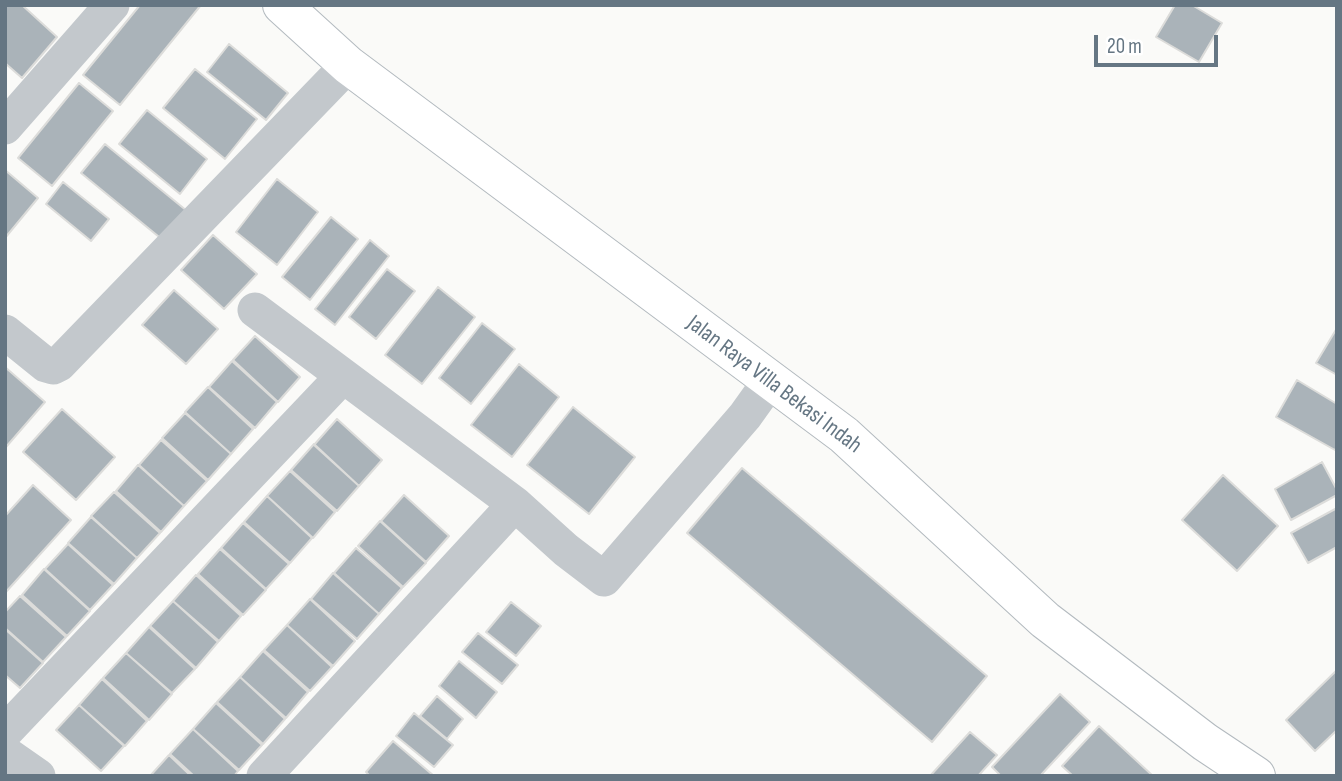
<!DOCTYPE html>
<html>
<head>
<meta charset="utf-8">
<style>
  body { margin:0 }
  #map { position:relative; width:1342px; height:781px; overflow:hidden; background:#fafaf8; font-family:"Sofia Sans Condensed",sans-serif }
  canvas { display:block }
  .frame { position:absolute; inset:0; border:7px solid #657683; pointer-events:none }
  .scale { position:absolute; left:1094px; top:35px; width:124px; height:32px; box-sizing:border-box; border:4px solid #657683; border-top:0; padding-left:9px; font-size:21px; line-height:24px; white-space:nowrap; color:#657683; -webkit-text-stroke:5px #fff; paint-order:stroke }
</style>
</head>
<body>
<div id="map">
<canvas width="1342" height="781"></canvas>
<div class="frame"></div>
<div class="scale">20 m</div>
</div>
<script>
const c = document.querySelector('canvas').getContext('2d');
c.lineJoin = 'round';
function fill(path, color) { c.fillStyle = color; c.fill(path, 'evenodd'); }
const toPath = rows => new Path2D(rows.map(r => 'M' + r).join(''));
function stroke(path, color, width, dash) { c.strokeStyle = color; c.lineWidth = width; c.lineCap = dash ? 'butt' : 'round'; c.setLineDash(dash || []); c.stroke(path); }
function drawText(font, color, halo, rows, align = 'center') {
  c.font = font + ' "Sofia Sans Condensed",sans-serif'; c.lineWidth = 7; c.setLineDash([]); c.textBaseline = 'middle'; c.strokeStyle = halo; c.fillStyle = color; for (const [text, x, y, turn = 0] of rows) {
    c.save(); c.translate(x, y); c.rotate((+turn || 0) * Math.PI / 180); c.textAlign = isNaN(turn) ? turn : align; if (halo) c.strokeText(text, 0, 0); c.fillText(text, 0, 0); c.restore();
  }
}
const building = toPath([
  [5,5,22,5,57,37,22,78,5,63,5,5],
  [140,5,201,5,120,105,83,75,140,5],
  [1175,5,1192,5,1222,23,1199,62,1156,37,1175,5],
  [229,44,288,93,266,120,207,72,229,44],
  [195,69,257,119,225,159,163,108,195,69],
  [79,83,113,111,52,186,18,158,79,83],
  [147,110,207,159,180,194,119,144,147,110],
  [105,144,187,211,164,241,81,173,105,144],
  [5,170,38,198,5,238,5,170],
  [277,179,318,212,277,265,236,232,277,179],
  [63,182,109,219,91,241,46,204,63,182],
  [331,217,358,239,310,300,282,277,331,217],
  [213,235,257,274,224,309,181,270,213,235],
  [370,240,389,256,335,325,315,309,370,240],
  [387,269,415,291,376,339,349,317,387,269],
  [438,287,475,317,422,384,385,355,438,287],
  [174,290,218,329,186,364,142,325,174,290],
  [482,323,515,349,471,404,439,378,482,323],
  [1337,328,1337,375,1316,363,1337,328],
  [255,336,300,377,278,402,233,360,255,336],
  [232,361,277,402,255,428,209,387,232,361],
  [519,364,559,397,512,457,471,425,519,364],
  [5,367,45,402,6,447,5,447,5,367],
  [1297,380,1337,404,1337,447,1335,450,1276,417,1297,380],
  [208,387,253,429,231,454,185,412,208,387],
  [573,407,635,457,589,514,527,465,573,407],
  [62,409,115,457,76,500,23,452,62,409],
  [185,413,231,454,208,480,162,438,185,413],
  [337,419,382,460,359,486,314,445,337,419],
  [161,440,207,481,184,506,139,465,161,440],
  [314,444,359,486,337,511,291,470,314,444],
  [1322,462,1337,490,1337,495,1291,520,1275,489,1322,462],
  [138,465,184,506,161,532,116,491,138,465],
  [742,468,987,676,932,742,687,533,742,468],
  [290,471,335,512,313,538,267,496,290,471],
  [1223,475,1278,526,1237,571,1182,520,1223,475],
  [33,485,71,520,5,593,5,516,33,485],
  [114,492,160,533,137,558,91,516,114,492],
  [404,495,449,536,426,562,381,521,404,495],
  [267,496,312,538,290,563,244,522,267,496],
  [1337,508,1337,547,1308,563,1291,533,1337,508],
  [91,517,137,558,114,584,68,543,91,517],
  [380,521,426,563,403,587,358,546,380,521],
  [243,523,289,564,266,589,221,548,243,523],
  [68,544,113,585,90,610,45,569,68,544],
  [356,548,402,588,379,614,334,573,356,548],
  [220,549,266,590,243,615,198,574,220,549],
  [44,569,90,611,67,636,22,595,44,569],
  [333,573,379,614,357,639,311,599,333,573],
  [196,575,241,616,219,641,173,601,196,575],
  [20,596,66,637,43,662,5,628,5,612,20,596],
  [310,599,355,641,333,666,287,625,310,599],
  [173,601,218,642,196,668,150,626,173,601],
  [511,602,541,626,516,656,486,632,511,602],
  [287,625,332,667,310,691,264,650,287,625],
  [149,627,195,669,172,693,126,653,149,627],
  [5,629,43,663,20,688,5,675,5,629],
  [478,633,518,665,502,684,462,652,478,633],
  [263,651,308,692,286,718,240,677,263,651],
  [126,653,172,694,149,720,103,678,126,653],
  [459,661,497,692,476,718,439,686,459,661],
  [1337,670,1337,730,1315,751,1286,720,1337,670],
  [240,677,285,719,263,744,217,702,240,677],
  [102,679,147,721,125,746,79,705,102,679],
  [1060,694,1090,722,1040,776,1001,776,992,767,1060,694],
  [437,696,463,719,447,739,420,716,437,696],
  [216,703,262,745,239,770,193,729,216,703],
  [79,705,124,746,101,771,56,730,79,705],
  [414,713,453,745,434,767,396,736,414,713],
  [1099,726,1153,776,1073,776,1062,766,1099,726],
  [193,729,238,771,234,776,194,776,170,754,193,729],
  [970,732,997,755,978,776,930,776,970,732],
  [393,741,434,776,370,776,366,772,393,741],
  [169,755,191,776,150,776,169,755]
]);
fill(building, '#aab3b9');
stroke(building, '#dcdcda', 2);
const secondary = toPath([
  [282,5,348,65,844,435,1045,620,1205,742,1256,776]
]);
stroke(secondary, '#b3babf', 40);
stroke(toPath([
  [5,127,112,5],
  [255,310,515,504,566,550,604,579,745,416,770,381],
  [5,332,46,365,53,367,59,364,348,65],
  [5,732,343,376],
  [5,753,38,776],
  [264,776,515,504]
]), '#c3c8cc', 35);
stroke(secondary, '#fff', 38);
drawText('23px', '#657683', '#fff', [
  ["Jalan Raya Villa Bekasi Indah",774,385,37]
]);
</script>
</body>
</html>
